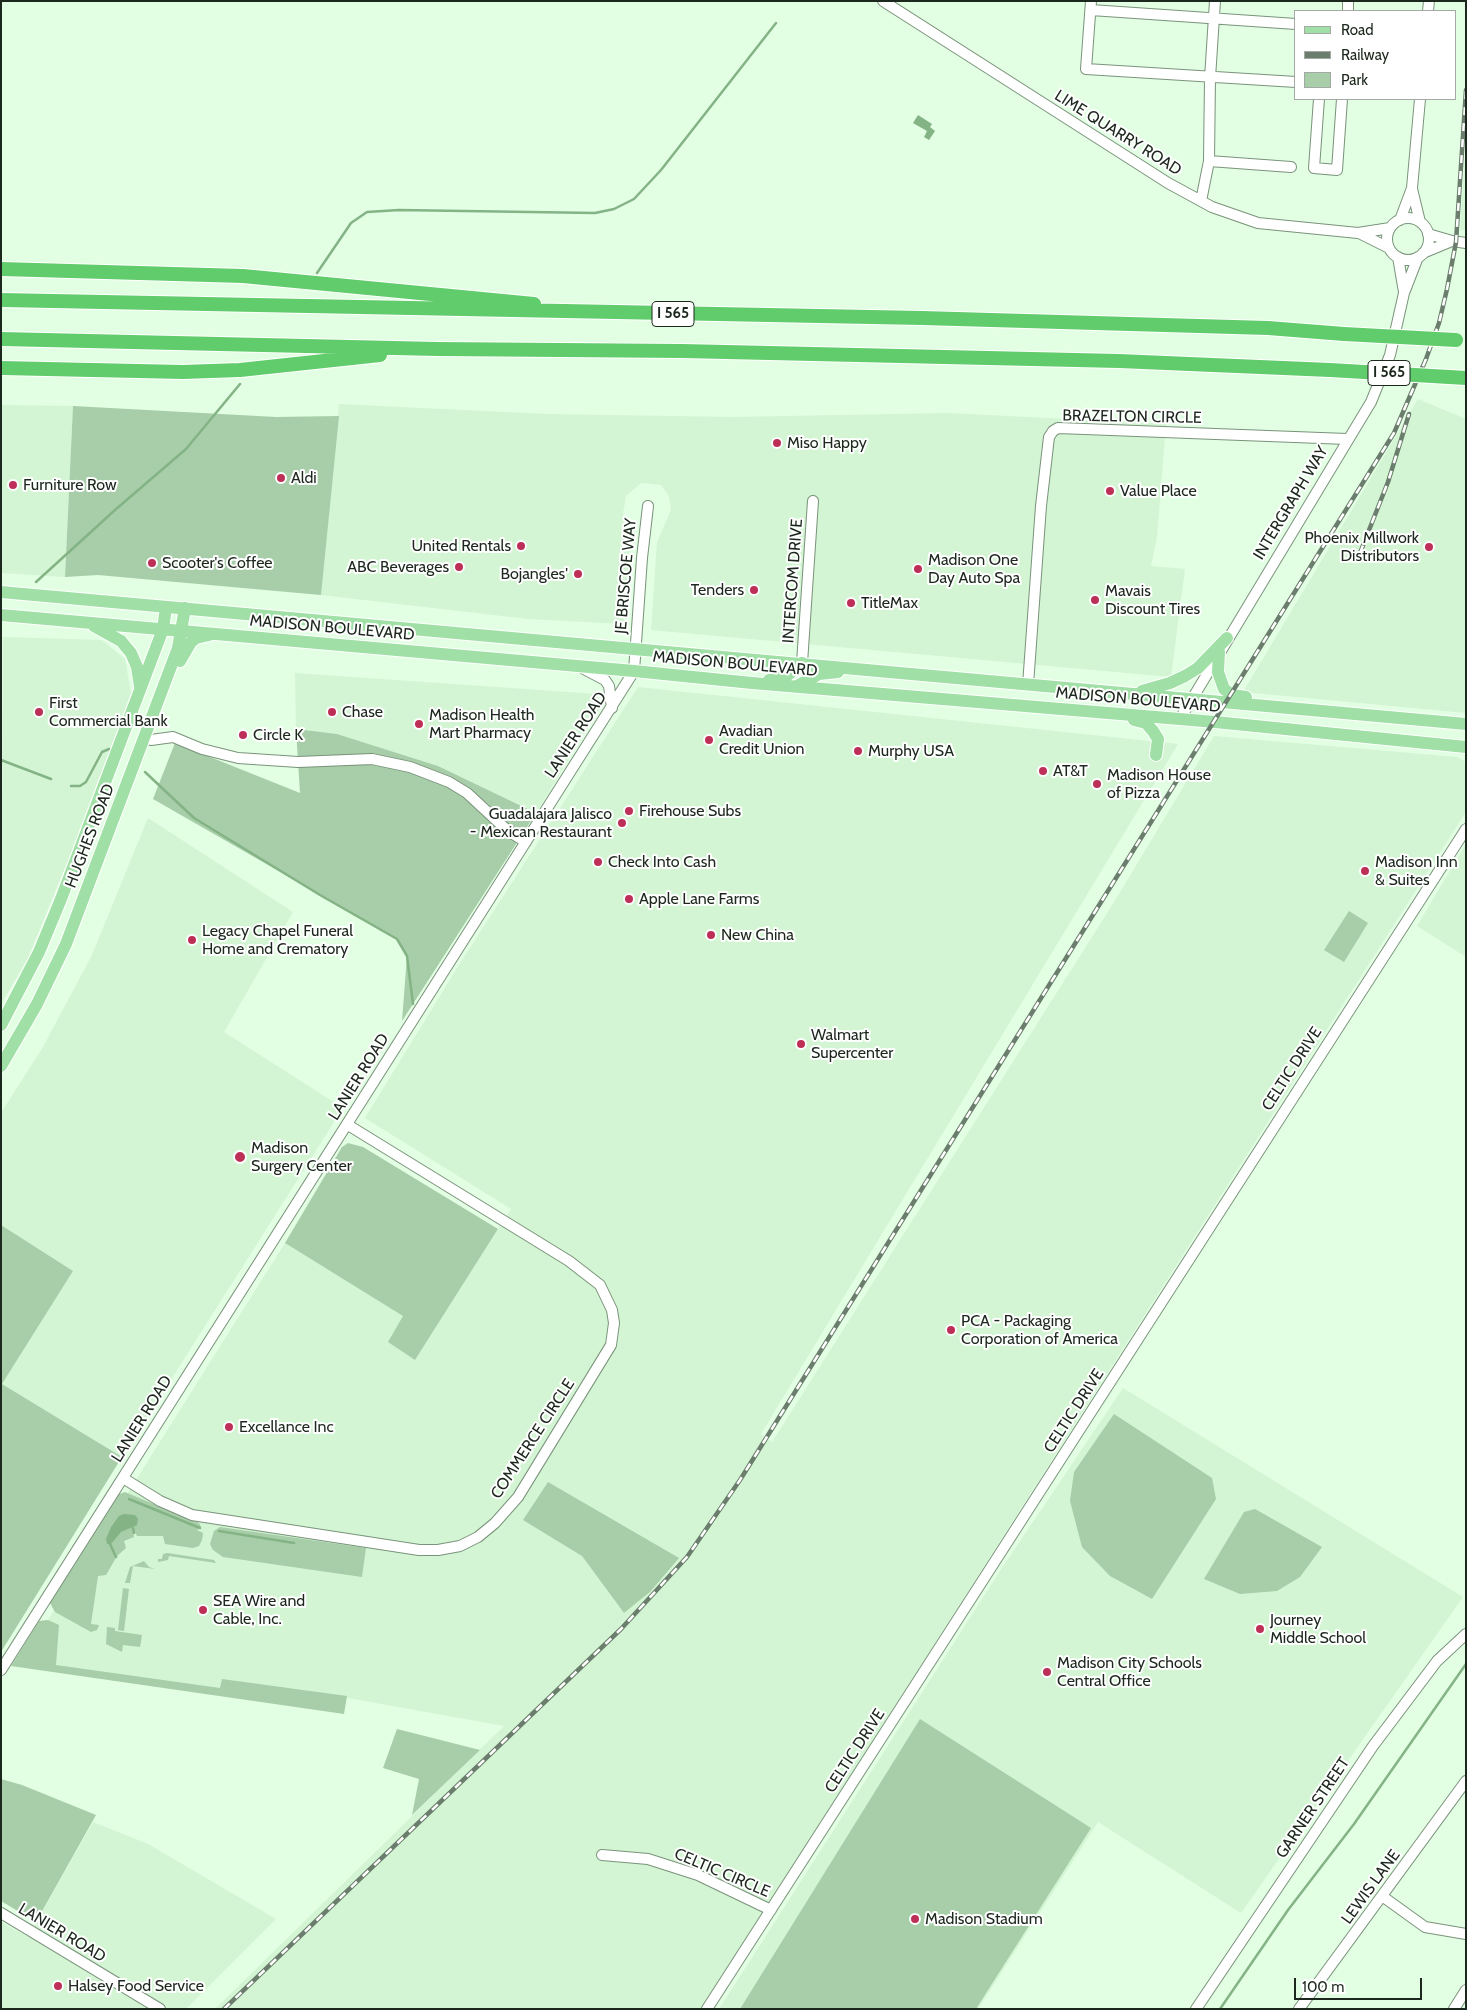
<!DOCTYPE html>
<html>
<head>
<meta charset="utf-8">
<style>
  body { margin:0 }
  #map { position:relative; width:1467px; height:2010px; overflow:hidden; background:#e2fee3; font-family:Cabin,sans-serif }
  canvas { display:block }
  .frame { position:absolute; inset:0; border:2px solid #1c271d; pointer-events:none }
  .legend { position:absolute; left:1294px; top:10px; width:162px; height:90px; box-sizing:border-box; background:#fff; border:1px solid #a4a9a5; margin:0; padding:6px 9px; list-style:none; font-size:15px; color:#1c271d }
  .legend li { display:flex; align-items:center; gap:10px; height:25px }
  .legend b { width:25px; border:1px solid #a4a9a5 }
  .scale { position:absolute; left:1294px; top:1978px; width:128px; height:22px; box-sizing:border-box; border:2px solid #1c271d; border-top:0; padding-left:6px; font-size:15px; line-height:18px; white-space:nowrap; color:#1c271d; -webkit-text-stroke:4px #fff; paint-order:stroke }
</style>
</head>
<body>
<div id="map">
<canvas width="1467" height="2010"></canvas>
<div class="frame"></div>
<ul class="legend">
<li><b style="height:6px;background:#a0e0a6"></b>Road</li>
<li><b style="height:6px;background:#6b7d6c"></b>Railway</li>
<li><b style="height:14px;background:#a7cea8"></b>Park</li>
</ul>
<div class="scale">100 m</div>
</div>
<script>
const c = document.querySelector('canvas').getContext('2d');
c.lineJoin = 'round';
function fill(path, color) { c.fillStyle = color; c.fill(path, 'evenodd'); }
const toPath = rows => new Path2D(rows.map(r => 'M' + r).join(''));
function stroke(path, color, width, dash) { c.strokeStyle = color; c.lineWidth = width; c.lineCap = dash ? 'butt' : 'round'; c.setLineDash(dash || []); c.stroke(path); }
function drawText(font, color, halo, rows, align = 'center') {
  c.font = font + ' Cabin,sans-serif'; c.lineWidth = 4; c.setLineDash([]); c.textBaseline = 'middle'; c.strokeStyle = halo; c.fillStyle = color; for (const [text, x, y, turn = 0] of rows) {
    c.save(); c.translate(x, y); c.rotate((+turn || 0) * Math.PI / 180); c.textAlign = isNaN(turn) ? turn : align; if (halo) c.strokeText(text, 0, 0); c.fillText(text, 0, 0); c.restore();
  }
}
fill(toPath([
  [1466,136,1466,230,1460,230],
  [1418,399,1466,419,1466,713,1243,692],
  [339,404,547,414,733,417,948,413,1166,424,1157,537,1151,566,1185,569,1171,677,651,630,657,542,671,510,669,496,661,485,641,483,626,496,623,514,632,530,624,624,528,619,321,595],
  [1,405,73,406,65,577,1,573],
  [3,637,102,640,125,659,131,693,69,858,27,960,1,1004],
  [295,673,597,694,601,706,536,813,438,766,337,734,296,729],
  [638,687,1178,744,761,1434,772,1442,1111,907,1214,736,1457,757,1466,762,1466,812,701,2009,215,2009,504,1726,298,1689,295,1704,19,1666,285,1243,404,1316,415,1360,511,1209,365,1118,457,968],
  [582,1556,650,1592,624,1613],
  [148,818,293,912,224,1032,343,1108,122,1457,2,1384,73,1271,1,1225,1,1113,43,1047,92,955],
  [1466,844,1466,957,1417,926],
  [1123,1388,1463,1597,1241,1913,1098,1822,978,2009,719,2009,998,1574],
  [93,1822,148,1844,276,1919,186,2009,1,2009,1,1922,28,1937]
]), '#d3f5d3');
fill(toPath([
  [73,406,276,417,339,416,321,595,98,575,65,577],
  [296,729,337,734,438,766,536,813,402,1021,407,956,397,939,153,799,175,743,300,793],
  [1349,911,1368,923,1344,962,1324,950],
  [348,1143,363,1147,498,1229,415,1360,388,1342,403,1316,285,1243,342,1147],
  [1,1225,73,1271,2,1384,122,1457,1,1652],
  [1114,1414,1212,1478,1216,1499,1152,1599,1110,1576,1082,1547,1070,1501,1074,1472],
  [548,1482,679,1558,650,1592,624,1613,582,1556,523,1520],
  [125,1492,199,1523,203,1531,201,1527,197,1530,203,1533,202,1540,199,1546,193,1548,165,1544,163,1536,137,1536,135,1532,133,1533,134,1537,124,1541,126,1548,117,1556,106,1575,98,1576,91,1624,99,1625,97,1630,91,1632,55,1612,50,1603,113,1502,119,1494],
  [1255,1509,1322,1547,1300,1577,1277,1591,1240,1594,1204,1579,1244,1512],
  [220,1527,366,1548,362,1577,223,1557,213,1550,210,1544,214,1531],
  [167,1553,214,1560,216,1563,169,1556,168,1560,158,1562,158,1559,162,1559,163,1554],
  [144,1561,149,1567,155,1569,133,1566,130,1583,125,1583,130,1567],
  [123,1588,129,1589,124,1631,118,1630],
  [48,1620,59,1625,56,1665,220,1688,222,1679,347,1696,344,1714,11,1666,39,1621],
  [107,1627,115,1628,115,1631,142,1635,140,1647,123,1645,122,1652,106,1644],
  [920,1719,1091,1828,976,2009,740,2009],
  [397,1729,480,1750,412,1815,419,1779,383,1768],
  [1,1779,22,1785,96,1815,36,1922,1,1901]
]), '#a7cea8');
fill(toPath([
  [918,115,932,124,930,127,935,131,929,140,924,137,927,131,913,123],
  [124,1514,135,1515,138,1519,137,1525,121,1532,111,1544,107,1544,106,1539,111,1527,119,1516]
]), '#84b386');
stroke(toPath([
  [317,273,351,223,367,212,399,210,595,213,614,209,634,199,661,170,776,23],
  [36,582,115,510,186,449,240,384],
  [1,760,51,779],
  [145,772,194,818,320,895,397,939,407,956,413,1004],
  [71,786,80,786,86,782,102,752,109,749],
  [129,1499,200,1528],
  [133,1528,134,1533],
  [219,1531,294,1543],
  [110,1544,116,1557],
  [1220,2009,1288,1910,1354,1824,1466,1664]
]), '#84b386', 2.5);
const minor = toPath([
  [883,1,1168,183,1212,207,1258,223,1358,233,1390,228],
  [1091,1,1086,69,1296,82],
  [1091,10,1296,24],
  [1348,11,1348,1],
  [1428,11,1429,1],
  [1319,99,1314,168,1337,170,1342,99],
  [1209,161,1291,167],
  [1412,189,1420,222],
  [1201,201,1209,161,1210,78,1215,1],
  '1387 239a21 21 0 1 1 42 0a21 21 0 1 1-42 0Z',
  [1400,220,1412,188,1420,99],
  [1359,233,1389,248],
  [1428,234,1452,241,1466,243],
  [1423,253,1452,241],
  [1398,257,1404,292],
  [802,663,813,501],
  [584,669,605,680,609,686,612,708],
  [1028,685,1041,506,1049,437,1053,431,1058,428,1347,439],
  [1180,719,1371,402,1390,355,1404,293,1418,257],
  [151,740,173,737,202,749,238,758,298,762,372,759,410,767,449,782,467,793,508,831,526,842],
  [123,1478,160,1501,192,1515,419,1550,438,1550,460,1546,478,1537,495,1523,518,1497,611,1345,614,1323,612,1310,600,1285,569,1261,348,1125],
  [1,1670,634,671,642,558,648,506],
  [602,1855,648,1859,698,1875,771,1910],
  [1382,1896,1425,1927,1466,1934],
  [1,1913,160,2009],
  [707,2009,1466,829],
  [1196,2009,1373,1746,1437,1661,1466,1634],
  [1299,2009,1466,1781],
  [1454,2009,1466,1990]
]);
const major = toPath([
  [1,592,1466,724],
  [1,615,634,671,752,683,1215,722,1466,747],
  [94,626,121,641,131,653,137,667,140,686],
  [1219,652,1218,672,1224,689,1232,695,1246,697],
  [180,661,191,642,196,638,209,635],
  [769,680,788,675,802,663],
  [797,686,819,674,838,672],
  [1142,691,1170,683,1185,676,1198,668,1227,638],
  [1134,720,1146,723,1153,731,1158,739,1156,755],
  [1,1025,39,952,61,899,163,629,166,607],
  [1,1066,37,1004,66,944,178,648,185,608]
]);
const highway = toPath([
  [1,269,243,276,534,304],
  [1,300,922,318,1268,328,1344,334],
  [1,339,437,349,682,351,1119,361,1330,370],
  [1,368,183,372,240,370,380,355],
  [1449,377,1466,378]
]);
stroke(minor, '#7a937b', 12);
stroke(major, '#fff', 14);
stroke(highway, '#fff', 16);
stroke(minor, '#fff', 10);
stroke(major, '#a0e0a6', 12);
stroke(highway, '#61cc6b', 14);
const rail = toPath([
  [1360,553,1388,482,1409,414],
  [224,2009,621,1629,687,1557,740,1480,1394,433,1426,359,1439,323,1447,289,1456,242,1466,90]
]);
stroke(rail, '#6b7d6c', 4.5);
stroke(rail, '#fff', 2.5, [8]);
const highwayBridge = toPath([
  [1344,334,1456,340],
  [1330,370,1449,377]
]);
stroke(highwayBridge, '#fff', 16, []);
stroke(highwayBridge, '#61cc6b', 14);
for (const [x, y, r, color] of [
  [777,443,5,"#be2f57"],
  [281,478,5,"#be2f57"],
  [13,485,5,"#be2f57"],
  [1110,491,5,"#be2f57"],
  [521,546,5,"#be2f57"],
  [1429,547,5,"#be2f57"],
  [152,563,5,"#be2f57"],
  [459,567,5,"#be2f57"],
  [918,569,5,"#be2f57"],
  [578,574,5,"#be2f57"],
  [754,590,5,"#be2f57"],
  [1095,600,5,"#be2f57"],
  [851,603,5,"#be2f57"],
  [39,712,5,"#be2f57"],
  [332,712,5,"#be2f57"],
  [419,724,5,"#be2f57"],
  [243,735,5,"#be2f57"],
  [709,740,5,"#be2f57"],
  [858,751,5,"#be2f57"],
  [1043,771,5,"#be2f57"],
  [1097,784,5,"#be2f57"],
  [629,811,5,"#be2f57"],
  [622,823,5,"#be2f57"],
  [598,862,5,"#be2f57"],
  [1365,871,5,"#be2f57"],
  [629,899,5,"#be2f57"],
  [711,935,5,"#be2f57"],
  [192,940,5,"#be2f57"],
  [801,1044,5,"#be2f57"],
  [240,1157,6,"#be2f57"],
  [951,1330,5,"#be2f57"],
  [229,1427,5,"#be2f57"],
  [203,1610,5,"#be2f57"],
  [1260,1629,5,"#be2f57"],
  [1047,1672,5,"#be2f57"],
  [915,1919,5,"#be2f57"],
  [58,1986,5,"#be2f57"]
]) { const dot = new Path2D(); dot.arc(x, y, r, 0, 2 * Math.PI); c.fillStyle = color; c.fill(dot); stroke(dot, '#fff', 2); }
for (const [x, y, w] of [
  [673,314,42],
  [1389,373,42]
]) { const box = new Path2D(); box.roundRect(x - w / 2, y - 12.5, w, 25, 4); c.fillStyle = '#fff'; c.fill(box); stroke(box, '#1c271d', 1); }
drawText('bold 15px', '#1c271d', null, [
  ["I 565",673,314],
  ["I 565",1389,373]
]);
drawText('16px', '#1c271d', '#fff', [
  ["LIME QUARRY ROAD",1118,133,32],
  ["BRAZELTON CIRCLE",1132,417,1],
  ["INTERGRAPH WAY",1291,503,-59],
  ["JE BRISCOE WAY",626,576,-85],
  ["INTERCOM DRIVE",793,581,-86],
  ["MADISON BOULEVARD",332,628,5],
  ["MADISON BOULEVARD",735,664,5],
  ["MADISON BOULEVARD",1138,700,5],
  ["LANIER ROAD",576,735,-57],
  ["HUGHES ROAD",90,836,-69],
  ["CELTIC DRIVE",1292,1069,-57],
  ["LANIER ROAD",359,1077,-58],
  ["CELTIC DRIVE",1074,1411,-57],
  ["LANIER ROAD",142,1419,-58],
  ["COMMERCE CIRCLE",533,1439,-57],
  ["CELTIC DRIVE",855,1751,-57],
  ["GARNER STREET",1313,1808,-56],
  ["CELTIC CIRCLE",722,1873,23],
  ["LEWIS LANE",1371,1887,-54],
  ["LANIER ROAD",62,1933,31]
]);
drawText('16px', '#1c271d', '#fff', [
  ["Miso Happy",787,443],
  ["Aldi",291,478],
  ["Furniture Row",23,485],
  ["Value Place",1120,491],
  ["Phoenix Millwork",1419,538,"right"],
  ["Distributors",1419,556,"right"],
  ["United Rentals",511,546,"right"],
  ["Madison One",928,560],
  ["Day Auto Spa",928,578],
  ["Scooter's Coffee",162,563],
  ["ABC Beverages",449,567,"right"],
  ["Bojangles'",568,574,"right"],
  ["Tenders",744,590,"right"],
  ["Mavais",1105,591],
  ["Discount Tires",1105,609],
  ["TitleMax",861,603],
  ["First",49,703],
  ["Commercial Bank",49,721],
  ["Chase",342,712],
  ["Madison Health",429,715],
  ["Mart Pharmacy",429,733],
  ["Avadian",719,731],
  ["Credit Union",719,749],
  ["Circle K",253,735],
  ["Murphy USA",868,751],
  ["AT&T",1053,771],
  ["Madison House",1107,775],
  ["of Pizza",1107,793],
  ["Firehouse Subs",639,811],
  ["Guadalajara Jalisco",612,814,"right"],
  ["- Mexican Restaurant",612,832,"right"],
  ["Check Into Cash",608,862],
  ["Madison Inn",1375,862],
  ["& Suites",1375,880],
  ["Apple Lane Farms",639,899],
  ["Legacy Chapel Funeral",202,931],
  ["Home and Crematory",202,949],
  ["New China",721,935],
  ["Walmart",811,1035],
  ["Supercenter",811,1053],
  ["Madison",251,1148],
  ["Surgery Center",251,1166],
  ["PCA - Packaging",961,1321],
  ["Corporation of America",961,1339],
  ["Excellance Inc",239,1427],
  ["SEA Wire and",213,1601],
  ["Cable, Inc.",213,1619],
  ["Journey",1270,1620],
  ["Middle School",1270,1638],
  ["Madison City Schools",1057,1663],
  ["Central Office",1057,1681],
  ["Madison Stadium",925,1919],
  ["Halsey Food Service",68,1986]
], 'left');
</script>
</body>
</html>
